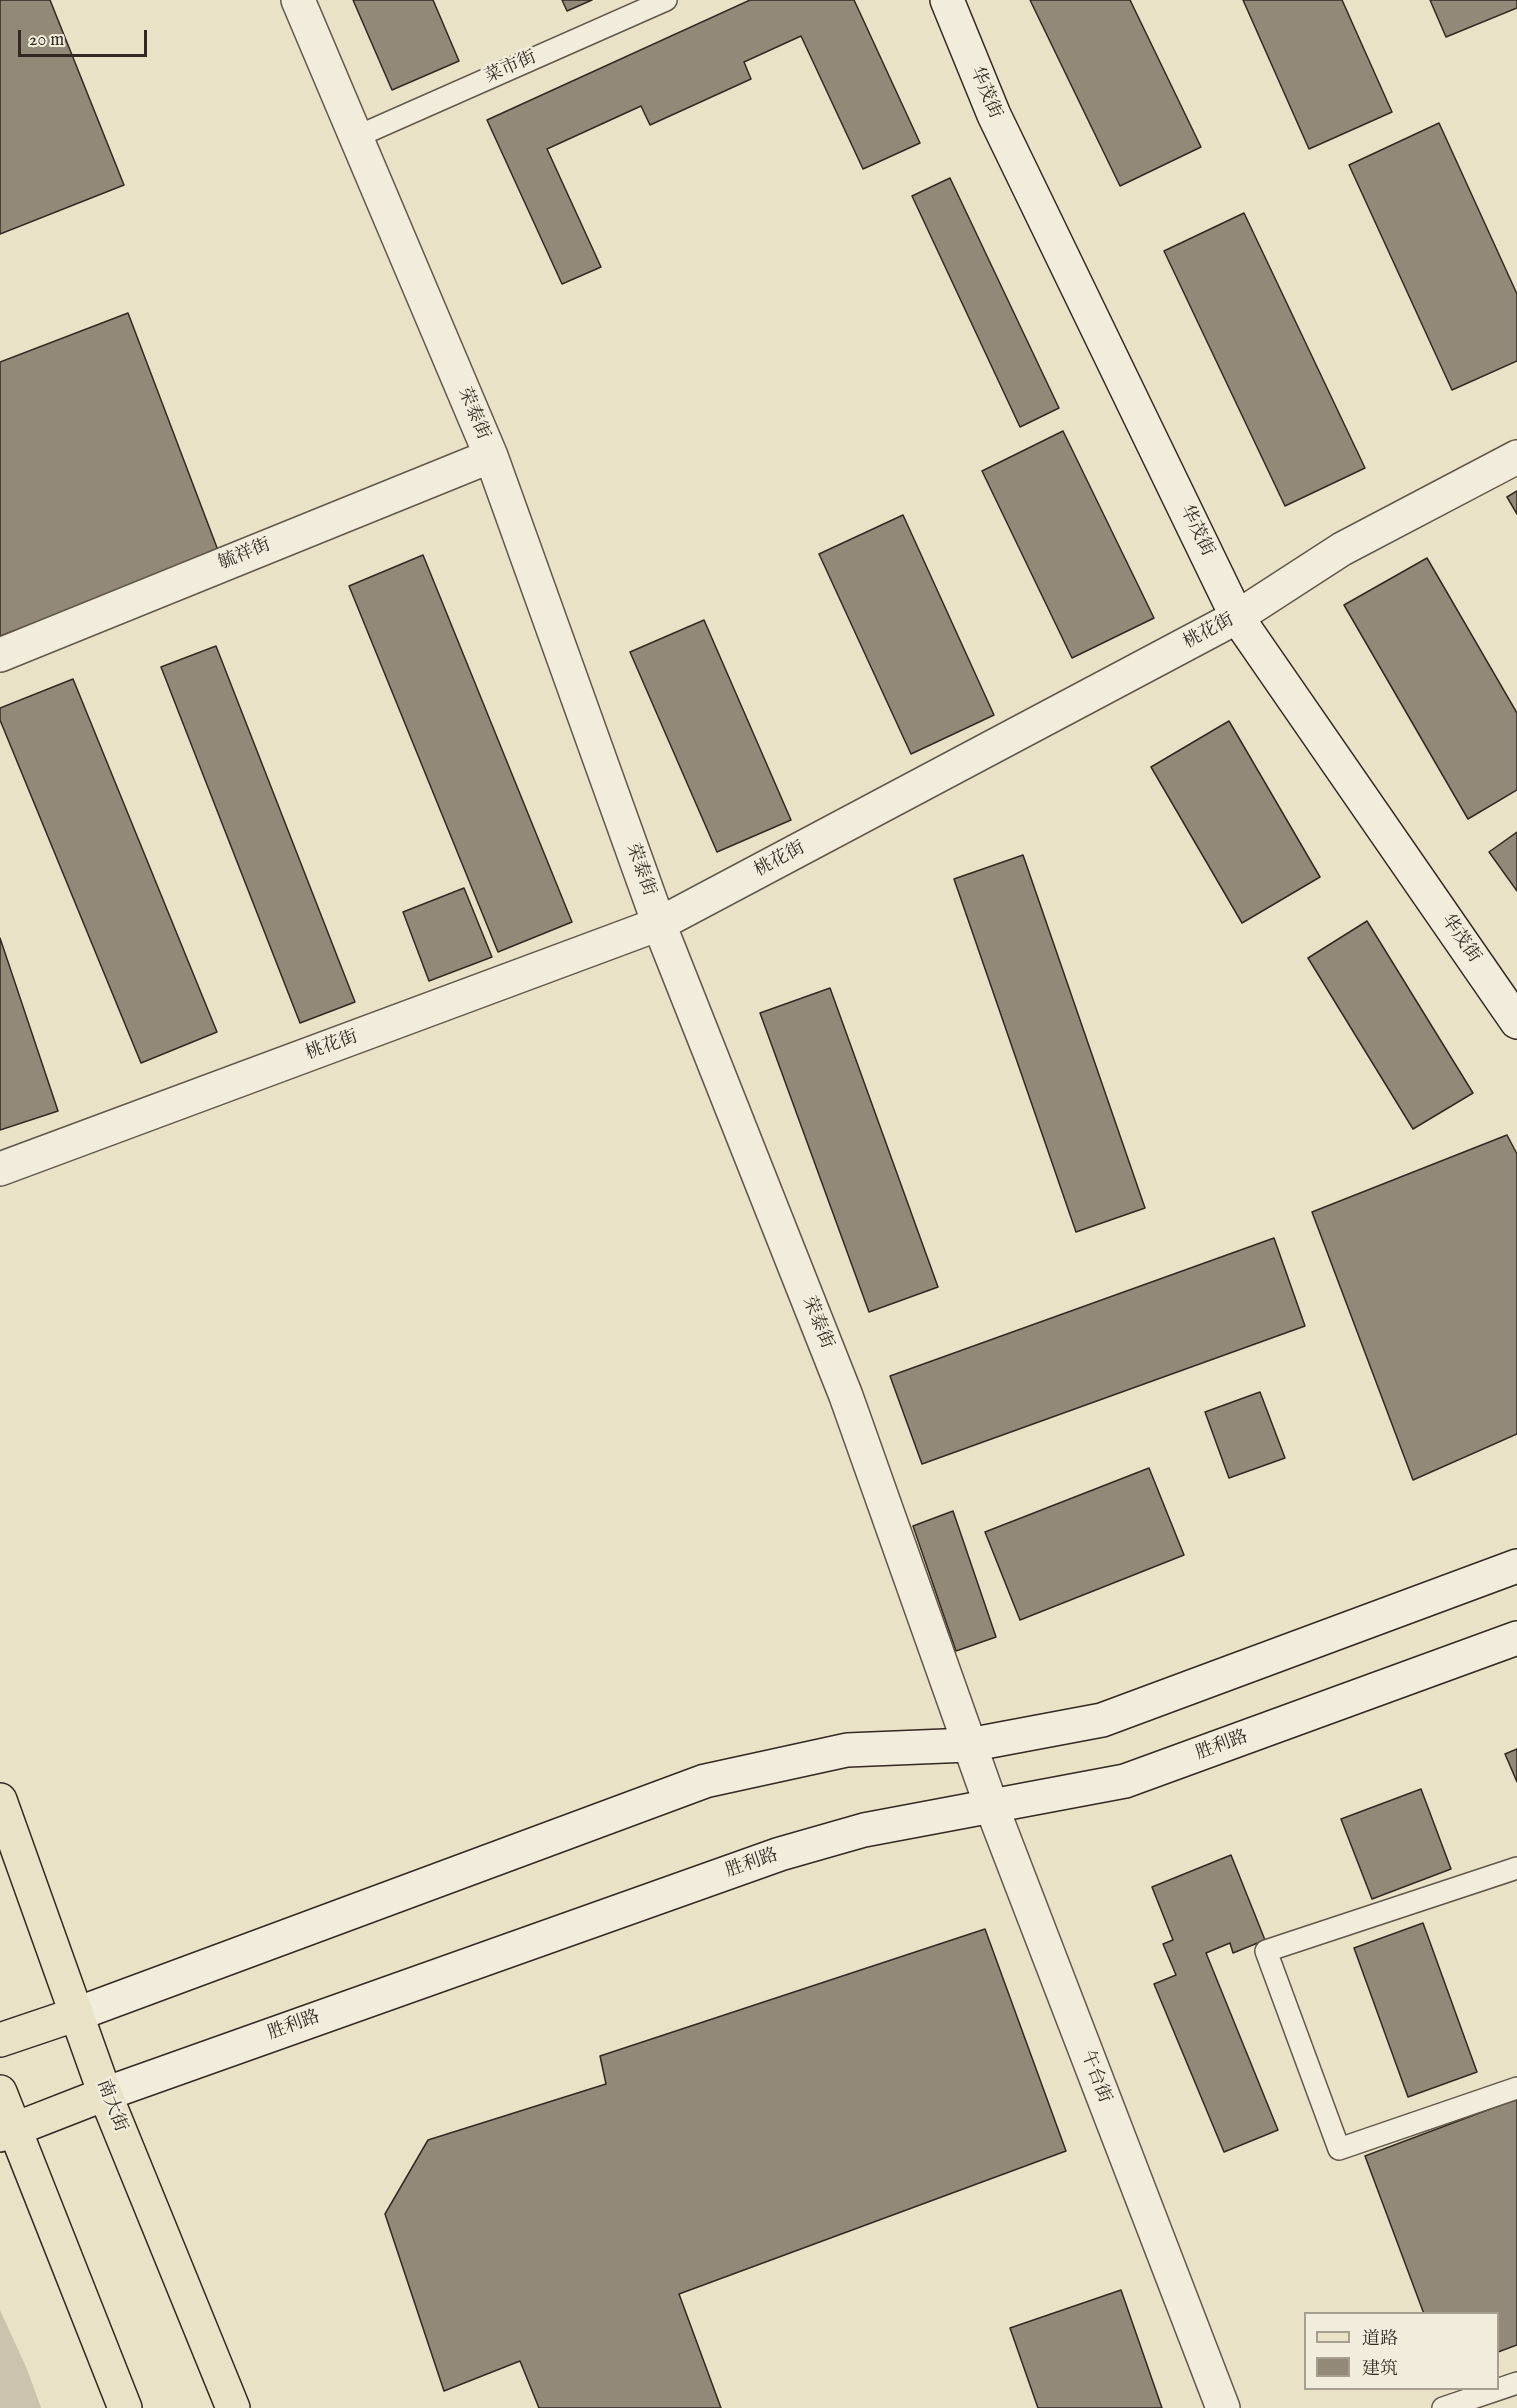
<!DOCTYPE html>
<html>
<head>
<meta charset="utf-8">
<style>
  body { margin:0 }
  #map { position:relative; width:1517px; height:2408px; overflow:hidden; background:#eae2c7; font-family:"IM FELL English","Noto Serif SC",serif }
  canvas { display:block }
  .legend { position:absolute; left:1304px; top:2312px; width:195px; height:78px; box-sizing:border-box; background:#f1ecdb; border:2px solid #a59e91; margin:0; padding:8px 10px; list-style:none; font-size:18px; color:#332922 }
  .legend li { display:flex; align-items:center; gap:12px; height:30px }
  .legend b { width:30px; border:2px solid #a59e91 }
  .scale { position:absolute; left:18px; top:30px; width:129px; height:27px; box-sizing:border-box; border:3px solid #332922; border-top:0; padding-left:8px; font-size:18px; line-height:21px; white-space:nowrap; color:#332922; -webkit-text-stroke:4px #f1ecdb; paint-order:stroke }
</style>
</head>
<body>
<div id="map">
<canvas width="1517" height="2408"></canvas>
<ul class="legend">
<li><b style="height:8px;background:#eae2c7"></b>道路</li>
<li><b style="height:16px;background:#928978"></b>建筑</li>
</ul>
<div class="scale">20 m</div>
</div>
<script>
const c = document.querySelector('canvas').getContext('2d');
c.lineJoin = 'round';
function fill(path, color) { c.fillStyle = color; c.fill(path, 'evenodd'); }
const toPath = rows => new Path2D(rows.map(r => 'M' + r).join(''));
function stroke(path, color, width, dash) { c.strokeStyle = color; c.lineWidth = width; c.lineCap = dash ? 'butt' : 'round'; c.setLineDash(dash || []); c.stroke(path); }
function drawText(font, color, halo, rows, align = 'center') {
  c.font = font + ' "IM FELL English","Noto Serif SC",serif'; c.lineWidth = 5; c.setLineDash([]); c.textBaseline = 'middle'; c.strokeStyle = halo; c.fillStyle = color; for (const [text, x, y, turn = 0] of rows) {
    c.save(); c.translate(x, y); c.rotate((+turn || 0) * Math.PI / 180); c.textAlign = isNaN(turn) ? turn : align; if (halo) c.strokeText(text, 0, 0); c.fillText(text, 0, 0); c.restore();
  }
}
fill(toPath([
  [0,2310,27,2369,41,2408,0,2408]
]), '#cbc3ab');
const building = toPath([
  [0,0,50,0,124,185,0,234,0,0],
  [353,0,433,0,459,61,392,90,353,0],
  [562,0,592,0,567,11,562,0],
  [750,0,854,0,920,143,863,169,801,36,744,62,751,79,650,125,641,106,547,149,601,267,562,284,487,120,750,0],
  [1030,0,1130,0,1201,147,1120,186,1030,0],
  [1243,0,1342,0,1392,112,1309,149,1243,0],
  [1430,0,1517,0,1517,8,1446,37,1430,0],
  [1439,123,1517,294,1517,361,1452,390,1349,165,1439,123],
  [950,178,1059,408,1020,427,912,196,950,178],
  [1244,213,1365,468,1285,506,1164,251,1244,213],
  [128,313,219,553,0,636,0,362,128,313],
  [1063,431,1154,618,1072,658,982,471,1063,431],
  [1517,491,1517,514,1507,497,1517,491],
  [903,515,994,715,911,754,819,554,903,515],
  [423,555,572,922,498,952,349,586,423,555],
  [1427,558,1517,713,1517,790,1468,819,1344,605,1427,558],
  [704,620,791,820,717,852,630,652,704,620],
  [216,646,355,1002,300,1023,161,667,216,646],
  [73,679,217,1032,141,1063,0,720,0,708,73,679],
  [1229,721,1320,877,1242,923,1151,767,1229,721],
  [1517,832,1517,891,1489,852,1517,832],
  [1023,855,1145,1208,1076,1232,954,879,1023,855],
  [464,888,492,957,429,981,403,912,464,888],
  [1367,921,1473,1093,1413,1129,1308,958,1367,921],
  [0,938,58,1111,0,1130,0,938],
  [830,988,938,1287,869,1312,760,1013,830,988],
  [1507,1135,1517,1154,1517,1434,1413,1480,1312,1212,1507,1135],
  [1274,1238,1305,1326,922,1464,890,1376,1274,1238],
  [1260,1392,1285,1458,1229,1478,1205,1412,1260,1392],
  [1149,1468,1184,1555,1020,1620,985,1532,1149,1468],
  [953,1511,996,1637,956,1651,913,1526,953,1511],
  [1517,1749,1517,1782,1505,1754,1517,1749],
  [1421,1789,1451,1869,1372,1899,1341,1819,1421,1789],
  [1231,1855,1265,1940,1233,1953,1230,1943,1206,1953,1278,2130,1224,2152,1154,1984,1176,1975,1163,1944,1173,1940,1152,1887,1231,1855],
  [1423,1923,1477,2072,1408,2097,1354,1948,1423,1923],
  [985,1929,1066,2151,679,2294,721,2408,539,2408,520,2361,444,2391,385,2214,428,2140,606,2084,600,2056,985,1929],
  [1517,2099,1517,2345,1498,2352,1498,2314,1424,2314,1365,2156,1517,2099],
  [1121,2290,1162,2408,1038,2408,1010,2328,1121,2290]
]);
fill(building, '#928978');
stroke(building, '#332922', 1.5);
const lane = toPath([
  [356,137,666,0],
  [1517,1868,1266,1951,1339,2149,1517,2088],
  [1443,2408,1517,2383]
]);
const street = toPath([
  [298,0,491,456,659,924,846,1396,991,1805,1223,2408],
  [0,655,491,456],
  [0,1169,659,924,1237,617,1342,549,1517,457]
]);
const secondary = toPath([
  [947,0,994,115,1237,617,1517,1022],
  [77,2014,705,1781,847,1750,969,1745,1102,1720,1517,1566],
  [105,2094,780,1854,864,1830,1125,1781,1517,1638]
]);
const primary = toPath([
  [0,1800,105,2094,233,2408],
  [0,2040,77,2014],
  [0,2092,125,2408],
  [0,2135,105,2094]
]);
stroke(lane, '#61574b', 24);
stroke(street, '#61574b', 36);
stroke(secondary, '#332922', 36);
stroke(primary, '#332922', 36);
stroke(lane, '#f1ecdb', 21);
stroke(street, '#f1ecdb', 33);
stroke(secondary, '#f1ecdb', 33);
stroke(primary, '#eae2c7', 33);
drawText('18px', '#332922', '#f1ecdb', [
  ["菜市街",511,68,-24],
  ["华茂街",985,93,67],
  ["荣泰街",473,414,67],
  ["华茂街",1196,531,64],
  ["毓祥街",245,555,-22],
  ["桃花街",1209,632,-28],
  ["桃花街",780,860,-28],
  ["荣泰街",640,870,70],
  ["华茂街",1460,939,55],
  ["桃花街",332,1046,-20],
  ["荣泰街",817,1323,68],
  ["胜利路",1222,1746,-20],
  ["胜利路",752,1864,-19],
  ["胜利路",294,2026,-20],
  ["午台街",1095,2077,69],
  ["南大街",111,2106,69]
]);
</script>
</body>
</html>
